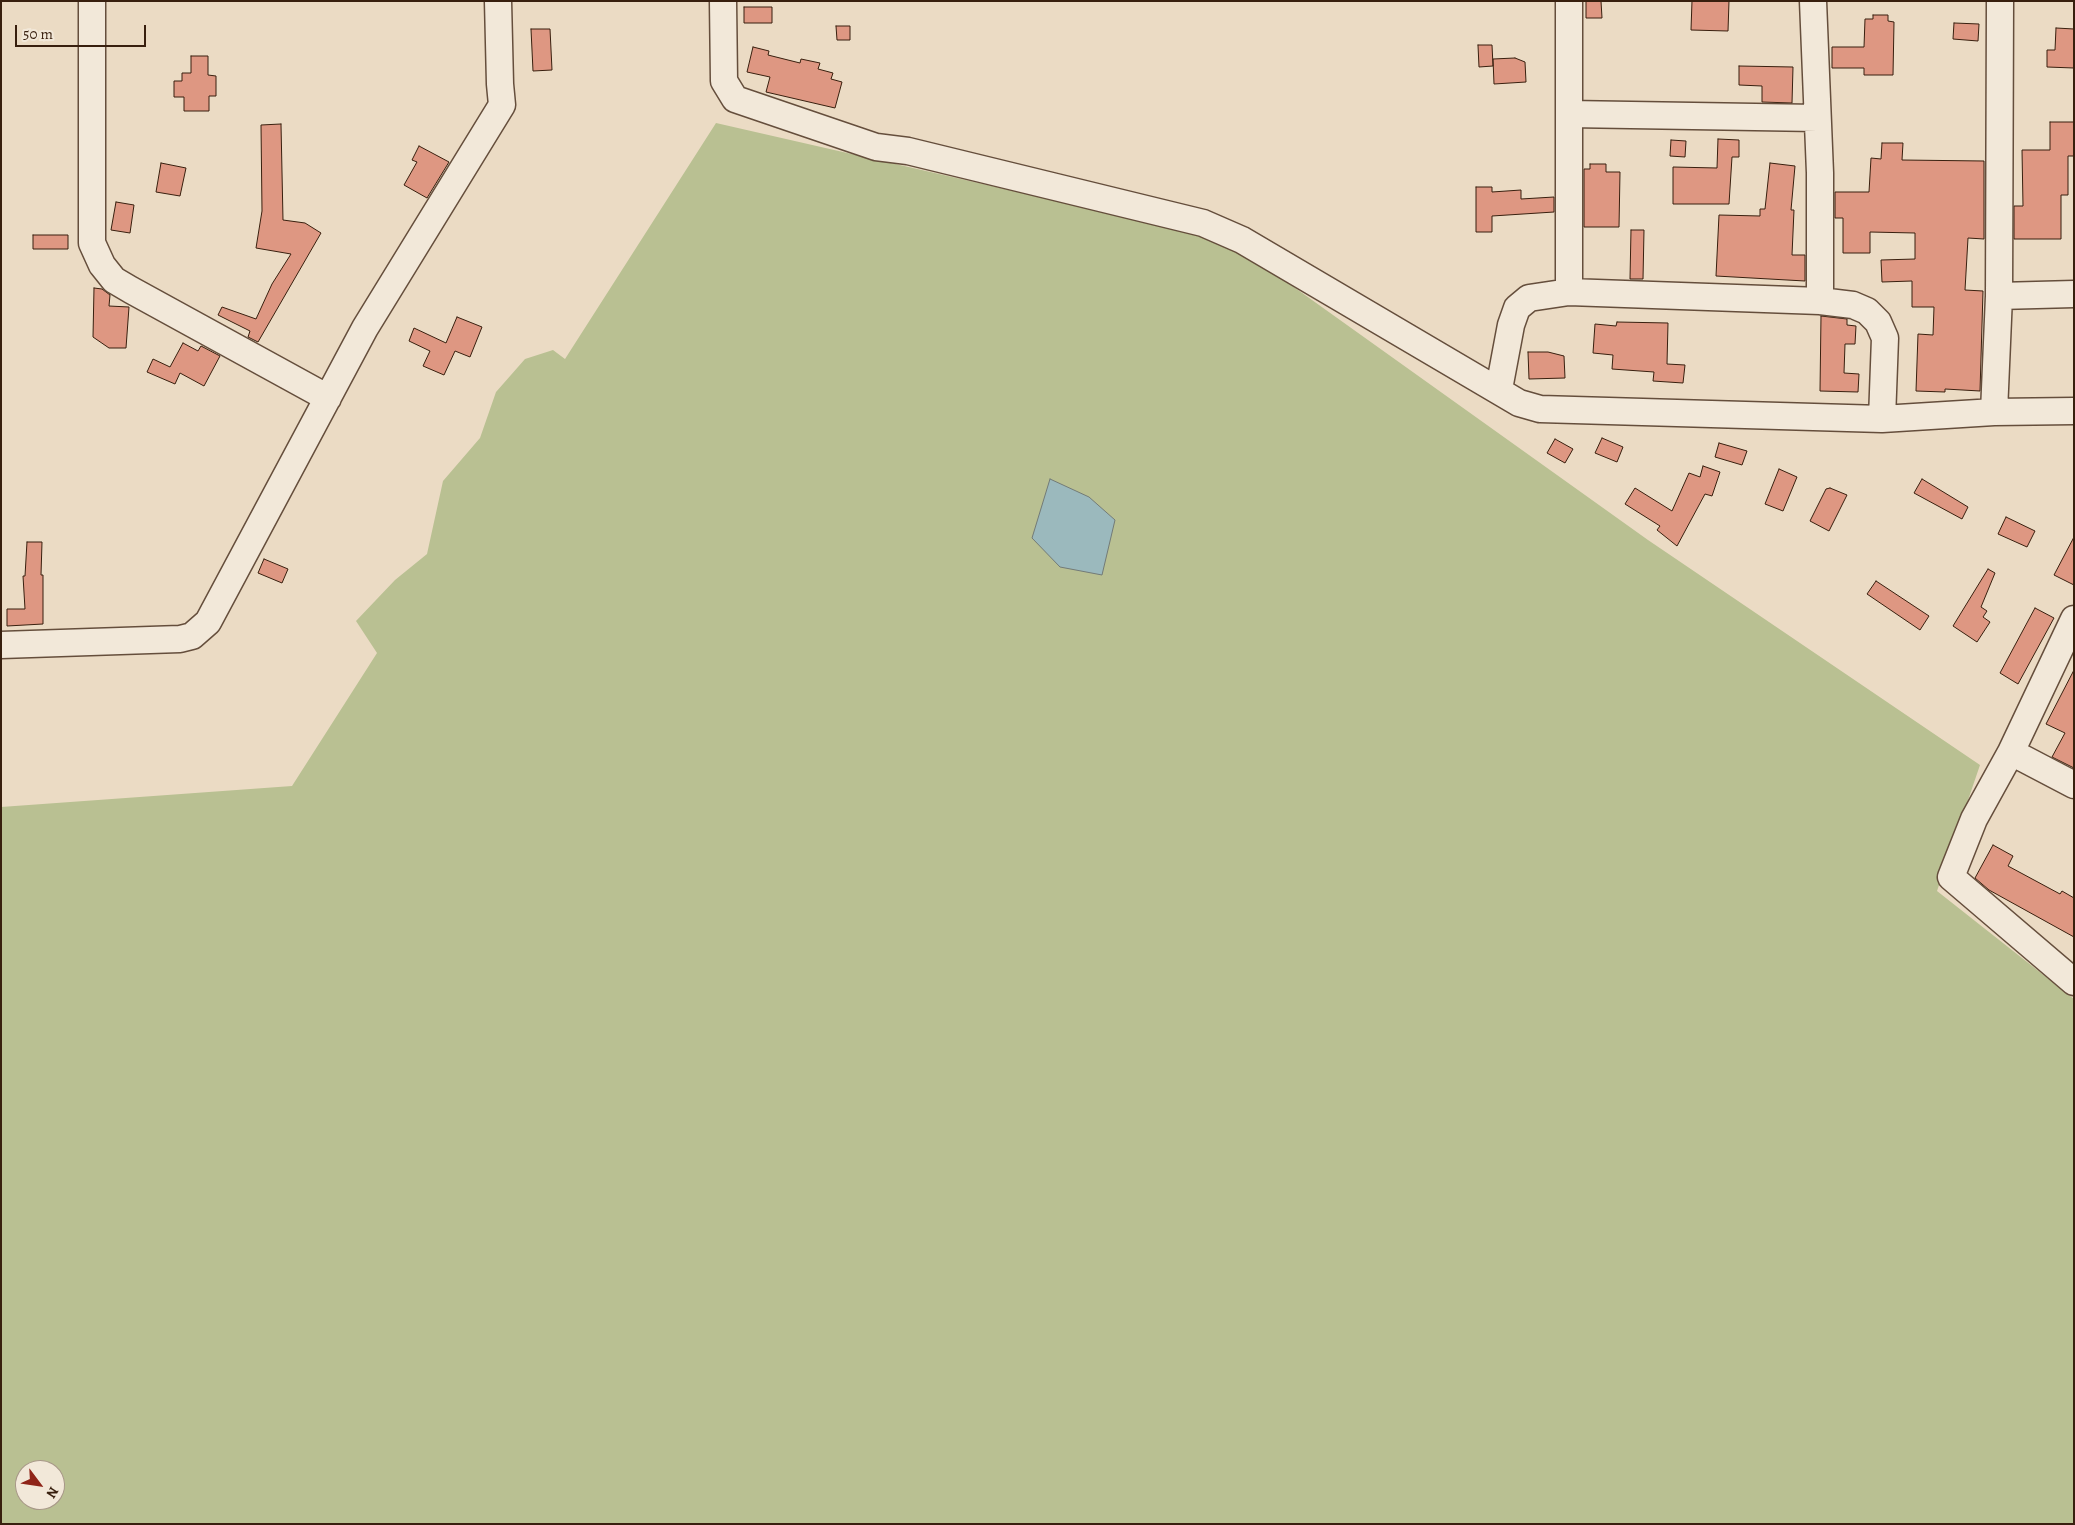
<!DOCTYPE html>
<html>
<head>
<meta charset="utf-8">
<style>
  body { margin:0 }
  #map { position:relative; width:2075px; height:1525px; overflow:hidden; background:#ebdbc4; font-family:Alegreya,serif }
  canvas { display:block }
  .frame { position:absolute; inset:0; border:2px solid #381f0e; pointer-events:none }
  .north { position:absolute; left:15px; top:1460px; width:50px; height:50px; box-sizing:border-box; background:#f2e8d9; border:1px solid #a89888; border-radius:50%; rotate:121deg; font-size:14px; font-weight:700; line-height:20px; text-align:center; color:#381f0e }
  .north::after { content:''; display:block; margin:auto; width:18px; height:22px; background:#8f2418; clip-path:polygon(50% 0,100% 100%,50% 72%,0 100%) }
  .scale { position:absolute; left:15px; top:25px; width:131px; height:22px; box-sizing:border-box; border:2px solid #381f0e; border-top:0; padding-left:6px; font-size:15px; line-height:18px; white-space:nowrap; color:#381f0e; -webkit-text-stroke:4px #f2e8d9; paint-order:stroke }
</style>
</head>
<body>
<div id="map">
<canvas width="2075" height="1525"></canvas>
<div class="frame"></div>
<div class="north">N</div>
<div class="scale">50 m</div>
</div>
<script>
const c = document.querySelector('canvas').getContext('2d');
c.lineJoin = 'round';
function fill(path, color) { c.fillStyle = color; c.fill(path, 'evenodd'); }
const toPath = rows => new Path2D(rows.map(r => 'M' + r).join(''));
function stroke(path, color, width, dash) { c.strokeStyle = color; c.lineWidth = width; c.lineCap = dash ? 'butt' : 'round'; c.setLineDash(dash || []); c.stroke(path); }
fill(toPath([
  [716,123,1228,240,1648,540,1980,765,1937,891,2074,999,2074,1524,1,1524,1,807,292,786,377,653,356,621,395,580,427,554,443,481,480,438,496,392,525,359,553,350,565,359],
  [25,1470,55,1470,55,1500,25,1500]
]), '#b9c092');
const water = toPath([
  [1050,479,1089,497,1115,520,1102,575,1060,567,1032,538,1050,479]
]);
fill(water, '#9bb9bd');
stroke(water, '#737b77', 1);
const building = toPath([
  [1586,1,1601,1,1602,18,1586,18,1586,1],
  [1692,1,1729,1,1728,31,1691,30,1692,1],
  [744,7,772,7,772,23,744,23,744,7],
  [1873,15,1888,15,1888,21,1894,22,1893,75,1864,75,1864,68,1832,68,1832,47,1864,47,1865,19,1873,19,1873,15],
  [1954,23,1979,24,1978,41,1953,39,1954,23],
  [836,26,850,26,850,40,837,40,836,26],
  [2056,28,2074,29,2074,68,2047,67,2047,50,2055,50,2056,28],
  [531,29,550,29,552,70,533,71,531,29],
  [1478,45,1492,45,1493,66,1479,67,1478,45],
  [753,47,769,51,768,55,800,63,801,59,820,63,818,69,833,73,831,79,842,82,835,108,766,92,770,77,747,72,753,47],
  [191,56,208,56,208,75,216,76,216,96,209,96,209,111,184,111,184,97,174,97,174,81,182,81,182,73,191,73,191,56],
  [1515,58,1525,62,1526,82,1494,84,1493,59,1515,58],
  [1739,66,1793,67,1792,103,1762,102,1762,86,1739,85,1739,66],
  [2050,122,2074,122,2074,156,2068,156,2068,195,2061,195,2061,239,2014,239,2014,206,2023,206,2022,150,2050,150,2050,122],
  [281,124,283,220,305,223,321,233,258,342,248,337,250,331,218,315,222,307,256,319,272,284,291,254,256,248,262,211,261,125,281,124],
  [1718,139,1739,140,1739,157,1732,157,1729,204,1673,204,1673,167,1717,168,1718,139],
  [1671,140,1686,141,1685,157,1670,156,1671,140],
  [1882,143,1903,143,1902,160,1984,161,1984,239,1968,238,1965,290,1983,291,1980,391,1945,389,1945,392,1916,391,1918,334,1933,335,1934,307,1912,307,1912,281,1882,282,1881,260,1915,259,1915,233,1870,232,1870,253,1843,253,1843,218,1835,218,1835,192,1869,192,1871,158,1881,159,1882,143],
  [419,146,449,162,427,198,404,185,417,162,412,160,419,146],
  [161,163,186,168,180,196,156,192,161,163],
  [1770,163,1795,166,1791,210,1794,210,1792,255,1805,255,1805,281,1716,276,1719,215,1760,216,1760,209,1765,209,1770,163],
  [1590,164,1606,164,1606,172,1620,172,1619,227,1584,227,1584,169,1590,169,1590,164],
  [1476,187,1492,187,1492,192,1521,190,1521,199,1554,197,1554,212,1492,216,1492,232,1476,232,1476,187],
  [116,202,134,205,130,233,111,230,116,202],
  [1631,230,1644,230,1643,279,1630,279,1631,230],
  [33,235,68,235,68,249,33,249,33,235],
  [94,288,102,289,110,295,109,306,129,307,126,348,109,348,93,337,94,288],
  [1821,316,1847,319,1847,325,1856,326,1855,344,1845,344,1844,373,1859,374,1858,392,1820,391,1821,316],
  [457,317,482,327,470,357,455,351,444,375,423,366,430,351,409,341,414,328,446,343,457,317],
  [1617,322,1668,323,1667,364,1685,365,1683,383,1653,381,1654,372,1612,369,1613,355,1593,353,1595,324,1616,326,1617,322],
  [183,343,198,351,201,346,220,356,204,386,180,373,175,384,147,372,153,359,170,367,183,343],
  [1528,352,1548,352,1564,356,1565,378,1529,379,1528,352],
  [1602,438,1623,447,1617,462,1595,453,1602,438],
  [1555,439,1573,449,1565,463,1547,453,1555,439],
  [1719,443,1747,451,1742,465,1715,457,1719,443],
  [1703,466,1720,472,1712,496,1705,494,1677,546,1657,530,1660,526,1625,504,1635,488,1672,511,1689,473,1700,477,1703,466],
  [1779,469,1797,477,1783,511,1765,504,1779,469],
  [1922,479,1968,507,1962,519,1914,493,1922,479],
  [1830,488,1847,495,1829,531,1810,521,1826,489,1830,488],
  [2006,517,2035,531,2027,547,1998,534,2006,517],
  [2074,537,2074,585,2054,575,2074,537],
  [27,542,42,542,41,575,43,575,43,624,7,626,7,609,25,609,23,576,25,576,27,542],
  [264,559,288,569,282,583,258,573,264,559],
  [1988,569,1995,573,1981,607,1987,611,1983,617,1990,622,1977,642,1953,626,1988,569],
  [1876,581,1929,616,1920,630,1867,594,1876,581],
  [2035,608,2054,618,2018,684,2000,673,2035,608],
  [2074,670,2074,768,2052,757,2065,733,2046,724,2074,670],
  [1993,845,2013,856,2008,866,2060,894,2062,891,2074,898,2074,937,1989,890,1975,878,1993,845]
]);
fill(building, '#de9782');
stroke(building, '#381f0e', 1);
const minor = toPath([
  [92,1,92,243,102,265,114,280,131,290,328,398],
  [723,1,724,81,735,99,876,147,908,151,1203,223,1242,240,1519,403,1540,409,1882,419,1994,412,2074,411],
  [1813,1,1820,173,1820,301],
  [1569,114,1817,118],
  [1569,292,1569,1],
  [1999,296,2074,294],
  [1499,389,1511,325,1517,308,1529,298,1569,292,1820,301,1853,305,1867,311,1878,322,1885,338,1882,419],
  [1994,412,1999,296,2000,1],
  [2074,619,2011,752,1974,819,1951,877,2074,982],
  [1,645,180,639,192,636,208,622,365,328,502,105,500,84,498,1],
  [2011,752,2074,785]
]);
stroke(minor, '#654e3c', 29);
stroke(minor, '#f2e8d9', 26);
</script>
</body>
</html>
